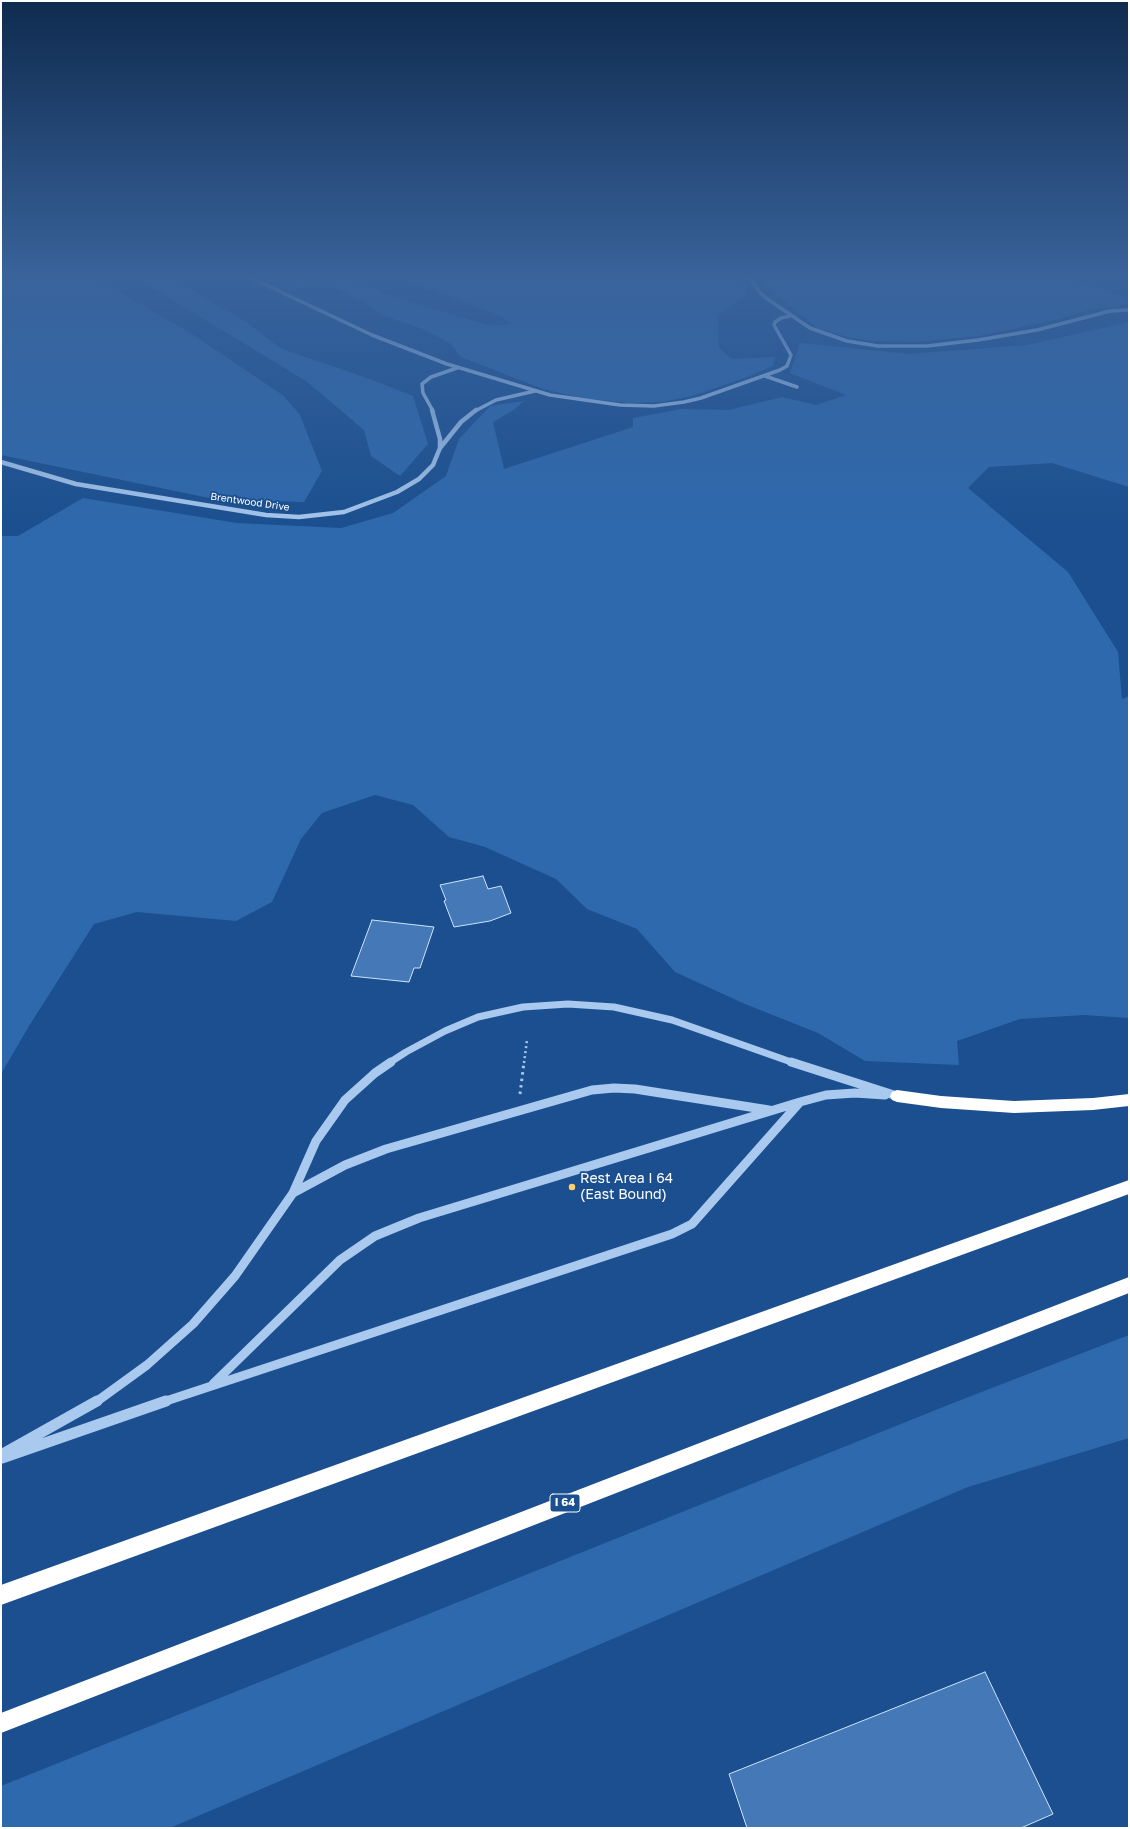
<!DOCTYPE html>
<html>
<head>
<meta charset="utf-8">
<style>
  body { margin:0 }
  #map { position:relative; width:1130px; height:1829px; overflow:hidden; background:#1b4f8f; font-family:"Golos Text",sans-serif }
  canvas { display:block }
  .frame { position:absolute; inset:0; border:2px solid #fff; pointer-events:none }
</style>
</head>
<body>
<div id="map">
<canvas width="1130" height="1829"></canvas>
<div class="frame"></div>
</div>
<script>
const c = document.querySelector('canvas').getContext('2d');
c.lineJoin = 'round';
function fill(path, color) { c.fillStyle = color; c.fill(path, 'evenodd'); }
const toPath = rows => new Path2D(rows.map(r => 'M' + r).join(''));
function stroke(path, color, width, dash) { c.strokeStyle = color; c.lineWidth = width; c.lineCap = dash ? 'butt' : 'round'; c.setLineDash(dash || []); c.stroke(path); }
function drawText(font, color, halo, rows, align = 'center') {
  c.font = font + ' "Golos Text",sans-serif'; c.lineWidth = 3.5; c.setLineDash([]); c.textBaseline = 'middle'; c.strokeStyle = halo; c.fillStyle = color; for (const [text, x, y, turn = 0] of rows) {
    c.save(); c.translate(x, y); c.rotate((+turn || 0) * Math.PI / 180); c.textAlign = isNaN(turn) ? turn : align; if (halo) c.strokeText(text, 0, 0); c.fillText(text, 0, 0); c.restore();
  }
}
fill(toPath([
  [1,276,96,276,134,301,189,332,284,396,300,415,322,471,304,502,214,499,1,455],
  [133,276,168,276,246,322,282,349,367,378,413,396,428,444,400,476,371,456,364,430,306,381],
  [292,276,341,276,390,296,491,326,512,324,498,315,393,276,734,276,744,281,747,294,718,315,719,348,732,359,775,357,773,366,742,379,692,396,662,402,629,403,581,398,543,389,461,357,451,344,423,329,379,314,365,302,329,286,291,289,284,279],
  [762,276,1065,276,1123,297,1129,300,1129,304,1085,311,1059,319,979,336,916,342,872,341,851,338,817,328,762,282],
  [1129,322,1129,487,1052,463,989,467,968,488,1068,572,1118,652,1122,699,1129,696,1129,1018,1084,1015,1020,1019,957,1041,959,1065,865,1061,818,1033,745,1004,675,972,637,929,587,909,556,879,485,847,449,837,413,805,375,795,322,813,301,839,272,902,236,921,137,912,94,924,29,1026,1,1074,1,536,18,536,83,498,237,523,341,528,393,513,446,476,459,439,490,406,524,401,512,411,493,422,504,469,633,427,633,418,681,409,729,410,782,397,816,405,846,395,790,373,800,343,909,354,1027,345],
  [1129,1335,1129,1438,968,1487,170,1828,1,1828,1,1786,953,1403]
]), '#2e69ad');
const building = toPath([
  [483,876,488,889,501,886,511,913,490,921,454,927,444,901,446,900,440,885,483,876],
  [372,920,434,927,420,968,414,968,409,982,351,976,372,920],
  [985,1672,1053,1814,1021,1828,747,1828,729,1774,985,1672]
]);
fill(building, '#4478b7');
stroke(building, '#cfe3fa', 1);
stroke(toPath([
  [524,1063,527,1040]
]), '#a9c9ee', 2.5, [2, 3]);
stroke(toPath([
  [520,1094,524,1062]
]), '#a9c9ee', 3, [2.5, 4]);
stroke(toPath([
  [247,276,372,335,447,364,550,395,620,405,654,406,684,402,701,398,780,370,787,366,791,355,774,325,775,322,781,318,790,316],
  [749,276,758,290,766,298,810,328,847,341,878,346,927,346,978,340,1037,330,1110,311,1129,310],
  [765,376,797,387],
  [433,411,423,393,422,384,431,377,457,368],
  [475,411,496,400,535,391]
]), '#a9c9ee', 3.5);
stroke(toPath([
  [440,448,461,422,476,410],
  [1,462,76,484,266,515,299,517,344,512,397,492,419,479,433,465,440,448,440,439,432,410]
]), '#a9c9ee', 4.5);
stroke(toPath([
  [389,1063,406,1052,445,1031,478,1017,523,1007,568,1004,614,1007,672,1020,794,1063]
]), '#a9c9ee', 7);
stroke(toPath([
  [791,1062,897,1096],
  [293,1193,345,1165,386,1149,592,1090,614,1088,635,1089,769,1110],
  [213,1384,340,1260,375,1236,419,1218,800,1102,826,1095,855,1093,885,1095],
  [96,1402,147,1365,193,1324,235,1276,293,1193,316,1141,345,1100,375,1073,391,1062],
  [163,1402,672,1234,692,1224,800,1102]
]), '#a9c9ee', 9);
stroke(toPath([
  [1,1455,97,1401],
  [2,1458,166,1401]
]), '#a9c9ee', 11);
fill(toPath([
  [897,1090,941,1096,1014,1101,1093,1098,1129,1094,1129,1106,1093,1110,1014,1113,941,1108,897,1102,892,1100,890,1096,892,1092,897,1090],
  [1129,1180,1129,1194,1,1605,1,1585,1129,1180],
  [1129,1277,1129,1293,1,1733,1,1713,1129,1277]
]), '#fff');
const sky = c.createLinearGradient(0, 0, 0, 532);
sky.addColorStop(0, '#0f2b4f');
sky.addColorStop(0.52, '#39639b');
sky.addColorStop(1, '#39639b00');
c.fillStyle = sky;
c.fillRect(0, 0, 1130, 532);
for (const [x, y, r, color] of [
  [572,1187,4,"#ffd166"]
]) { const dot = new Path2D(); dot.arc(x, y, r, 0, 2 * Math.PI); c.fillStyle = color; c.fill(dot); stroke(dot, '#1b4f8f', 1.5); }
drawText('10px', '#fff', '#1b4f8f', [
  ["Brentwood Drive",250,502,8]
]);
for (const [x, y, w] of [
  [565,1503,30]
]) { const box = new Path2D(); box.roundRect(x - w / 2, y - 9, w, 18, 3); c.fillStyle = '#1b4f8f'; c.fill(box); stroke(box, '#fff', 1); }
drawText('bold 11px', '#fff', null, [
  ["I 64",565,1503]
]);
drawText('14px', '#fff', '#1b4f8f', [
  ["Rest Area I 64",580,1179],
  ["(East Bound)",580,1195]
], 'left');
</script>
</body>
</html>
